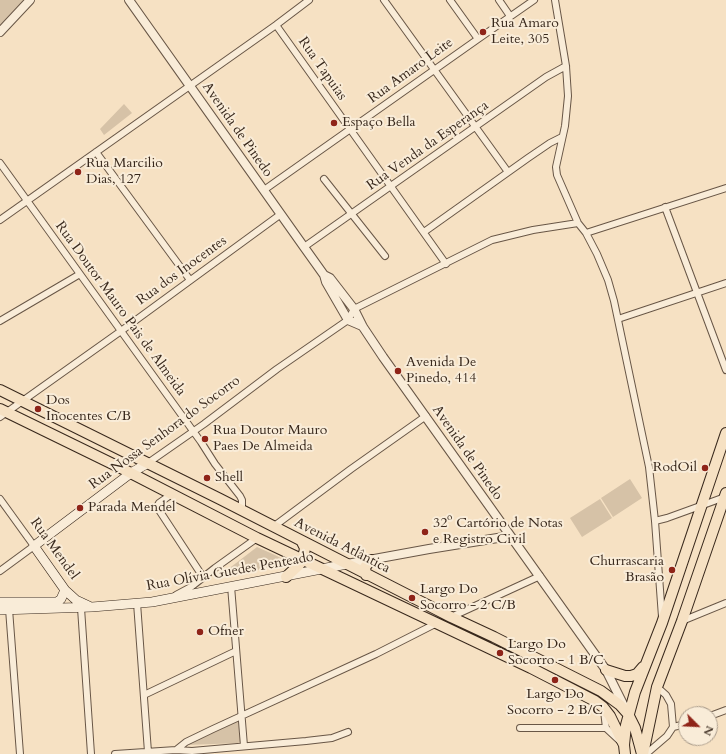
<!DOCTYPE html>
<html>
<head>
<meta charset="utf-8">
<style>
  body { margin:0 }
  #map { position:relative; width:726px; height:754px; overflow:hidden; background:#f6e1c3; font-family:Cardo,serif }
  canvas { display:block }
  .north { position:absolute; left:678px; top:706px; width:40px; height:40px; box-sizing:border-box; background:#f9ecd8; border:1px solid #ac9e8d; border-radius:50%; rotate:114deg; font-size:11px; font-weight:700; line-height:16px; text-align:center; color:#38281c }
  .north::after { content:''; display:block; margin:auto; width:14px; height:18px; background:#8f2418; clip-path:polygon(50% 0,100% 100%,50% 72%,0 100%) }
</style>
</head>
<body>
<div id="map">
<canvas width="726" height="754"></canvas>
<div class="north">N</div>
</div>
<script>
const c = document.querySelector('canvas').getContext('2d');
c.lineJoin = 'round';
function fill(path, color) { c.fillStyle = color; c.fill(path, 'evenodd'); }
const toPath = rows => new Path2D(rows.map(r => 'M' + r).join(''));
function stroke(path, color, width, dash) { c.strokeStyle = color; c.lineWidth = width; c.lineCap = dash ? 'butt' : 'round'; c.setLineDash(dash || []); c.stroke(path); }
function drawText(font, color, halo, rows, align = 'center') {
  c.font = font + ' Cardo,serif'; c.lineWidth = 4; c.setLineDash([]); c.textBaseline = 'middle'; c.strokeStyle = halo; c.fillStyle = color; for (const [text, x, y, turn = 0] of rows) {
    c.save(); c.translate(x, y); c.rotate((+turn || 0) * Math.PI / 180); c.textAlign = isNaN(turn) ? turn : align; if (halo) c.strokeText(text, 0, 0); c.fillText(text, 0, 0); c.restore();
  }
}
fill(toPath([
  [0,0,25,0,0,26],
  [124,104,132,113,104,135,100,129],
  [630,479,642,498,613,517,601,498],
  [600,499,612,518,582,537,570,518],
  [257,547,275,555,292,564,227,575,227,570],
  [238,720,241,743,186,745]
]), '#d6c2a7');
const minor = toPath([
  [384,0,508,172],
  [450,0,478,39],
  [499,0,510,16],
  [555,0,566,66,568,96,565,126,556,167,557,175,578,223,586,233,597,254,608,280,614,301,649,467,655,521,662,617],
  [276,25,446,264],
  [96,152,190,280],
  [0,163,201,442,215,464,240,496,242,500,242,511],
  [324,179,385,256],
  [264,190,478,39,534,0],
  [665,207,726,370],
  [0,220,276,25,309,0],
  [424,232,528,158,550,143,562,137],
  [586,233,726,188],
  [304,247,546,77,566,66],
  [618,319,726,283],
  [0,321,80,274],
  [0,417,121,331,281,214],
  [148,463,204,424,277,369,348,320,354,309,492,240,533,230,578,223],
  [172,494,159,503,157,507,203,577],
  [0,499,34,546,0,571],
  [655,521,667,518,725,497],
  [273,527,351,469,426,416],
  [231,586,244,746],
  [176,595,191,587,215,568,257,538],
  [137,603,148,752],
  [81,608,91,754],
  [9,609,20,754],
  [451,617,540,576],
  [682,621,726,603],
  [144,695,236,651],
  [604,711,606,728,620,741],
  [710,716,726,710],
  [673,727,686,724],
  [520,728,606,728],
  [176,750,186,742,213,729,376,654,437,623],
  [115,754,176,750,192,751,306,741,332,738,348,732],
  [646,754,667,736,673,727,671,704,666,695,657,687]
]);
const tertiary = toPath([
  [129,0,304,247,324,275,330,278,354,309,363,327,383,357,606,670,626,710],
  [0,32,30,0],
  [324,275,326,282,348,320,362,326],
  [347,564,429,549,510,536]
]);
const secondary = toPath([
  [0,602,57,602,61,599,65,590],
  [91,607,76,600,65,590,34,546,131,473,148,463],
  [0,610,92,607,152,602,347,564]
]);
const primary = toPath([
  [0,390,220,499,451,617,494,637,601,691,620,705,628,714,635,728,642,754],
  [0,409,121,468,257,538,531,668,595,701,603,707,610,716,624,745],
  [366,575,365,567,371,560],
  [286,577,299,565,303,560,305,548,302,542],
  [606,670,625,676,631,676,637,674,643,667],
  [625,754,624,745,626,725,635,692,662,623,726,433],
  [643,754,657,687,682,621,726,493]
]);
stroke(minor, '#685646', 8);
stroke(tertiary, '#685646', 10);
stroke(secondary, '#38281c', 10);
stroke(primary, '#38281c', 12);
stroke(minor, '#f9ecd8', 6);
stroke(tertiary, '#f9ecd8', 8);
stroke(secondary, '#f9ecd8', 9);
stroke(primary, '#f6e1c3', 10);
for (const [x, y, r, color] of [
  [483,32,4,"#8f2418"],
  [334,123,4,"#8f2418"],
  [78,172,4,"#8f2418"],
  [398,371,4,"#8f2418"],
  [38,409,4,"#8f2418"],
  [205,439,4,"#8f2418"],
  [705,468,4,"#8f2418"],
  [207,478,4,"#8f2418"],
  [80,508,4,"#8f2418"],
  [425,532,4,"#8f2418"],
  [672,570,4,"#8f2418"],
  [412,598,4,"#8f2418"],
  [200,632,4,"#8f2418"],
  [500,653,4,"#8f2418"],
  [555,680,4,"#8f2418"]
]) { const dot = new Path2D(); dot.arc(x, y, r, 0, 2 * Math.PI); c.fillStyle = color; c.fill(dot); stroke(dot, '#f9ecd8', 1.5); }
drawText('14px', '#38281c', '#f9ecd8', [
  ["Rua Amaro",491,24],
  ["Leite, 305",491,40],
  ["Espaço Bella",342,123],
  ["Rua Marcilio",86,164],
  ["Dias, 127",86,180],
  ["Avenida De",406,363],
  ["Pinedo, 414",406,379],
  ["Dos",46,401],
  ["Inocentes C/B",46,417],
  ["Rua Doutor Mauro",213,431],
  ["Paes De Almeida",213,447],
  ["RodOil",697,468,"right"],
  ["Shell",215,478],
  ["Parada Mendel",88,508],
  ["32º Cartório de Notas",433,524],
  ["e Registro Civil",433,540],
  ["Churrascaria",664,562,"right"],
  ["Brasão",664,578,"right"],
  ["Largo Do",420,590],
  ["Socorro - 2 C/B",420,606],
  ["Ofner",208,632],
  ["Largo Do",508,645],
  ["Socorro - 1 B/C",508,661],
  ["Largo Do",555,695,"center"],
  ["Socorro - 2 B/C",555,711,"center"]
], 'left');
drawText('14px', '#38281c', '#f9ecd8', [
  ["Rua Tapuias",322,69,55],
  ["Rua Amaro Leite",411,71,-36],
  ["Avenida de Pinedo",237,130,55],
  ["Rua Venda da Esperança",428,146,-35],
  ["Rua dos Inocentes",182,271,-36],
  ["Rua Doutor Mauro Pais de Almeida",120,309,54],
  ["Rua Nossa Senhora do Socorro",165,433,-36],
  ["Avenida de Pinedo",467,453,55],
  ["Avenida Atlântica",342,546,27],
  ["Rua Mendel",54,549,54],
  ["Rua Olívia Guedes Penteado",230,572,-10]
]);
</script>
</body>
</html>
